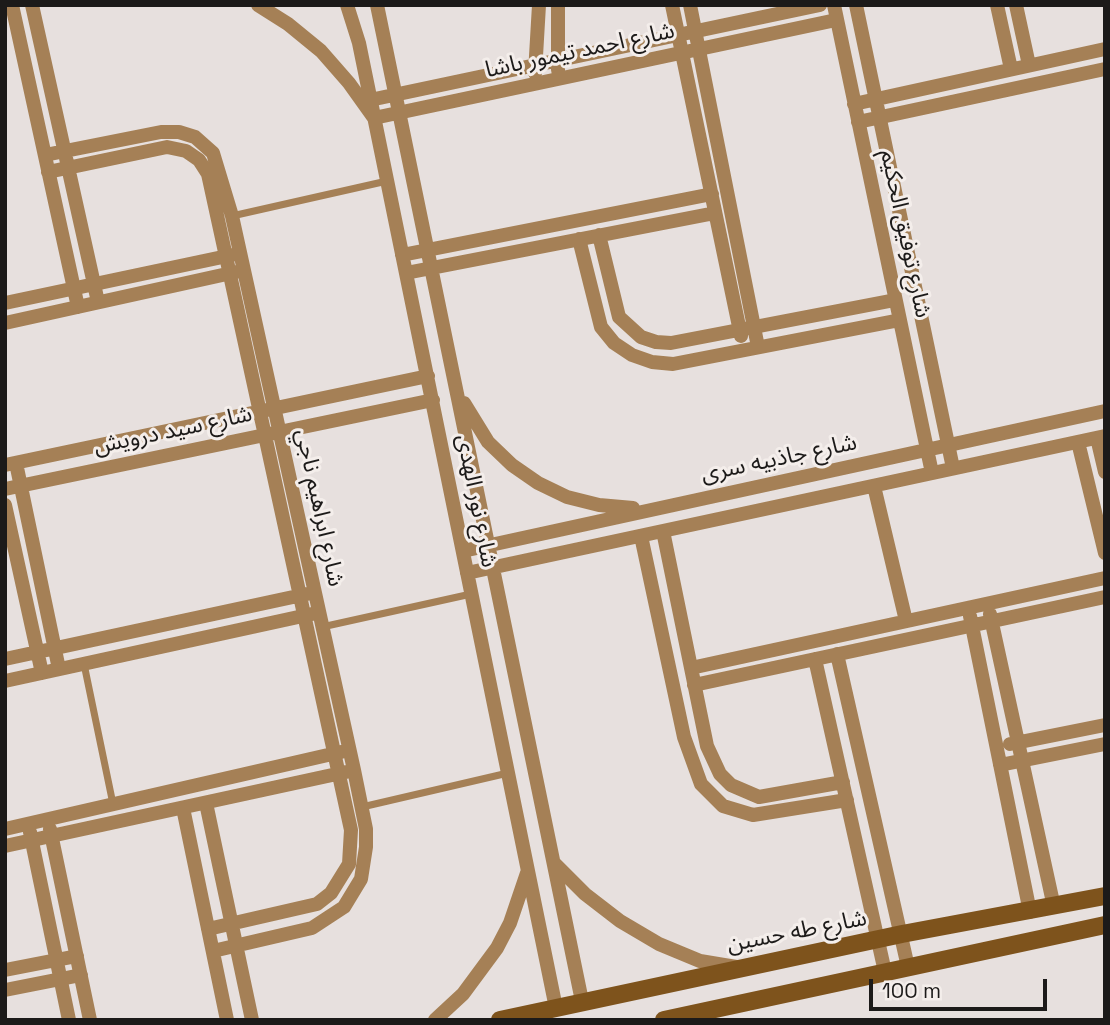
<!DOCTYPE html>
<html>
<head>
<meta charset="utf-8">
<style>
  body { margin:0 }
  #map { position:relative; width:1110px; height:1025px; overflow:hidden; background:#e7e0de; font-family:"Space Grotesk",sans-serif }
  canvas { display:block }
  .frame { position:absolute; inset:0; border:7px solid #1c1a19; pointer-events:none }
  .scale { position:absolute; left:869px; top:979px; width:178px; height:32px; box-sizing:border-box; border:4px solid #1c1a19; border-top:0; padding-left:9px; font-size:21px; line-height:24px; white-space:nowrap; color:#1c1a19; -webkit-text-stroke:5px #f4eeeb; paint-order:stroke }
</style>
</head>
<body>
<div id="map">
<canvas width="1110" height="1025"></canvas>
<div class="frame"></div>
<div class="scale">100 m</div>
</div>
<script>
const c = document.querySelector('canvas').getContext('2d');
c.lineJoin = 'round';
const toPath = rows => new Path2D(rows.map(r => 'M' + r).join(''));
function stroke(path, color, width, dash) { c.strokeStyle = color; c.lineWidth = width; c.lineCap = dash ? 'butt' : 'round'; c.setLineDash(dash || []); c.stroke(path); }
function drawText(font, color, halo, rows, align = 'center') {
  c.font = font + ' "Space Grotesk","Noto Sans Arabic",sans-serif'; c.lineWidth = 6; c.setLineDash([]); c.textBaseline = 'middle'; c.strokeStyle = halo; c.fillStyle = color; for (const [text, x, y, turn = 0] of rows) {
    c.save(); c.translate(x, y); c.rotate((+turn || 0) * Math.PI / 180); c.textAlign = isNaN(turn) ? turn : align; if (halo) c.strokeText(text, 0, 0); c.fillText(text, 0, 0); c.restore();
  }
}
stroke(toPath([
  [232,216,387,181],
  [322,627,471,594],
  [84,664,113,804],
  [362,807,508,773]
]), '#a58056', 7);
stroke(toPath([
  [12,5,78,307],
  [32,5,98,302],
  [258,5,288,24,321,51,349,83,374,118,836,20],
  [347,5,359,43,556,1008],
  [377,5,582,1001],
  [558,5,558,70],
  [672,5,741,336],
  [690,5,758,347],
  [834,5,932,473],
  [856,5,953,468],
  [997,5,1011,69],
  [1016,5,1029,65],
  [535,73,539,5],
  [370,100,820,5],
  [854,104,1105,49],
  [858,122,1105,69],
  [45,155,161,132,179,132,195,137,213,153,232,216,354,770,366,829,366,847,361,879,344,907,312,928,213,951],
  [48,172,167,147,186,151,199,160,208,174,351,830,349,864,331,893,317,904,208,929],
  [599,235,619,317,641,337,656,342,671,343,895,300],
  [579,239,601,327,614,343,632,355,652,362,673,364,900,320],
  [402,255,712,194],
  [406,273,715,213],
  [5,303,232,255],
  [5,323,236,272],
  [464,403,488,442,512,465,538,483,567,497,599,505,633,508],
  [1097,438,1105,472],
  [1078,442,1105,553],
  [16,463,59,669],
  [5,465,428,376],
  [874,486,906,621],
  [5,489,433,400],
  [5,505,42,673],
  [663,531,707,746,720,774,731,785,759,797,843,782],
  [641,536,684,737,701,784,723,806,753,815,847,800],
  [463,551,1105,411],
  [467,573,1105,436],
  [990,614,1054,907],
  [970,616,1030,912],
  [837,654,908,967],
  [5,659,307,594],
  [815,659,885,972],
  [691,668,1105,578],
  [5,681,312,614],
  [694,685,1105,597],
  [1010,744,1105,725],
  [1000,765,1105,744],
  [206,803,252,1020],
  [183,808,227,1020],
  [5,829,341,752],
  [50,829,90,1020],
  [30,832,69,1020],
  [5,846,346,772],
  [554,863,585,894,620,921,659,944,700,961,736,967],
  [5,970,77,956],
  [5,990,81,975],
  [435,1020,463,994,497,948,510,923,527,873]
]), '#a58056', 14);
stroke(toPath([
  [500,1020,902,934,1105,896],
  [664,1020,1105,925]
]), '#7e531c', 18);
drawText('23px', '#1c1a19', '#f4eeeb', [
  ["شارع احمد تيمور باشا",580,51,-12],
  ["شارع توفيق الحكيم",905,234,78],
  ["شارع سيد درويش",173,431,-12],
  ["شارع جاذبيه سرى",779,459,-12],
  ["شارع نور الهدى",476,501,79],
  ["شارع ابراهيم ناجي",319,508,78],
  ["شارع طه حسين",797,932,-11]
]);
</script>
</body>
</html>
